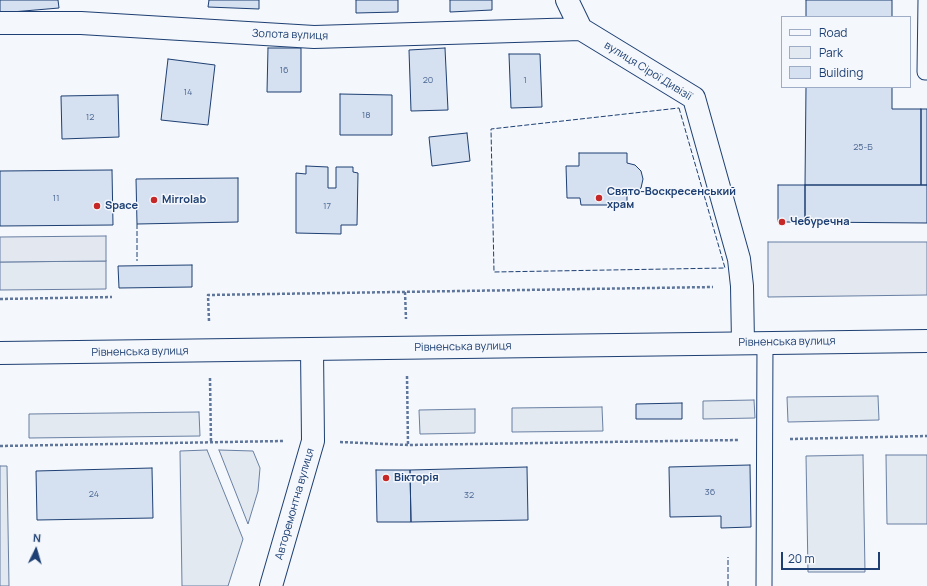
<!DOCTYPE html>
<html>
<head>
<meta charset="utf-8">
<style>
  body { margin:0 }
  #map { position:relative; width:927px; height:586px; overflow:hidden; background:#f4f7fb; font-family:Manrope,sans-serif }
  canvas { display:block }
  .legend { position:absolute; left:781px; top:16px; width:130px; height:72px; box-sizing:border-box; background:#f4f7fb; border:1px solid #9eadc5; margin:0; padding:5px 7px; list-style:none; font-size:12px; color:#1d3f73 }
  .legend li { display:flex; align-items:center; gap:8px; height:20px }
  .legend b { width:20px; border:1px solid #9eadc5 }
  .north { position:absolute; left:16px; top:530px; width:40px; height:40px; -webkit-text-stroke:3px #f4f7fb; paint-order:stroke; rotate:5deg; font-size:11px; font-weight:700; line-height:16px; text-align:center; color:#1d3f73 }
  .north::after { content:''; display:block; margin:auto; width:14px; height:18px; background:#1d3f73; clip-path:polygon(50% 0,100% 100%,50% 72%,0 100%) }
  .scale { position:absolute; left:781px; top:552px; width:99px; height:18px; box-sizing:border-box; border:2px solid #1d3f73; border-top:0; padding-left:5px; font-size:12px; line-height:14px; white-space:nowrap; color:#1d3f73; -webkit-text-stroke:3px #f4f7fb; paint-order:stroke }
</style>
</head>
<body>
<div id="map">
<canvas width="927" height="586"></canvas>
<ul class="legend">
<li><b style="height:5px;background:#f4f7fb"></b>Road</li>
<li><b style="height:11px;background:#e3e9f0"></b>Park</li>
<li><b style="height:11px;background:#d5e0f0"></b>Building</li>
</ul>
<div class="north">N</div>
<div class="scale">20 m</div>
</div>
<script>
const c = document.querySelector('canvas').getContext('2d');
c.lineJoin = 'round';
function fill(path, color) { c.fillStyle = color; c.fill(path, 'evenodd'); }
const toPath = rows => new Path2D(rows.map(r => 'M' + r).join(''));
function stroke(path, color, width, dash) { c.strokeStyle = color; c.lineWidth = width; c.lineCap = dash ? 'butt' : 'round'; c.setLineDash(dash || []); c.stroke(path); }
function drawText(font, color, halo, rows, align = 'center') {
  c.font = font + ' Manrope,sans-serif'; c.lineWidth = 3; c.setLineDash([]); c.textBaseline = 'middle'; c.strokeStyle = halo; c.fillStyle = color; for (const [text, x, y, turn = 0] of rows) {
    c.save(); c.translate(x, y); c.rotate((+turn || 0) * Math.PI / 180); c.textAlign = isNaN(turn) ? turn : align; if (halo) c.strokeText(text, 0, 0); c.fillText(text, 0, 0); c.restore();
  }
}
const green = toPath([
  [106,261,106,289,0,290,0,262,106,261],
  [878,396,879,420,788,422,787,397,878,396],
  [754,400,755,418,703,419,703,401,754,400],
  [602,407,603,431,512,432,512,408,602,407],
  [475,409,475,433,420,434,419,410,475,409],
  [199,412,200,436,29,438,29,414,199,412],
  [207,450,243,539,228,586,182,586,180,451,207,450],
  [219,450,253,451,260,468,258,491,248,524,219,450],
  [863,455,865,572,808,572,806,456,863,455],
  [886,455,927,455,927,524,887,524,886,455],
  [0,466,7,466,9,586,0,586,0,466]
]);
fill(green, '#e3e9f0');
stroke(green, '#687fa3', 1);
const parking = toPath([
  [106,236,106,261,0,262,0,237,106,236],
  [768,242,927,242,927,295,768,297,768,242]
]);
fill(parking, '#e3e8f0');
stroke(parking, '#687fa3', 1);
const building = toPath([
  [0,0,58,0,59,8,0,13,0,0],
  [209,0,259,0,259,9,208,7,209,0],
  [356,0,398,0,398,12,356,13,356,0],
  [450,0,492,0,492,10,450,12,450,0],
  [806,0,892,0,892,17,806,17,806,0],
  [268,48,301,48,301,92,267,92,268,48],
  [445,48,448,110,411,111,409,50,445,48],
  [509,54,540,54,542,107,511,108,509,54],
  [168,59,215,65,208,125,161,120,168,59],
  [806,87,892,87,892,109,921,109,921,185,805,185,806,87],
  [340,94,392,95,392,135,340,135,340,94],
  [118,95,119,137,62,139,61,96,118,95],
  [921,109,927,109,927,185,921,185,921,109],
  [467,133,470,161,432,166,429,137,467,133],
  [579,153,627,153,627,163,635,165,641,171,643,179,641,188,635,193,627,195,627,205,581,205,580,198,567,198,566,166,579,166,579,153],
  [306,166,328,167,328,188,336,188,336,167,353,167,353,172,358,173,357,225,341,225,341,234,296,233,296,173,306,174,306,166],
  [112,170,113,225,0,226,0,171,112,170],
  [238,178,238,222,137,224,136,179,238,178],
  [778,185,805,185,805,222,778,222,778,185],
  [805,185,927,185,927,223,805,222,805,185],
  [192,265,192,287,119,288,118,266,192,265],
  [682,403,682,419,636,419,636,404,682,403],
  [750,465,751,527,721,528,721,516,670,517,669,467,750,465],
  [527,467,528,520,411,522,410,470,527,467],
  [152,468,153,518,37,520,36,471,152,468],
  [376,470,410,470,411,522,377,522,376,470]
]);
fill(building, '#d5e0f0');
stroke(building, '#1d3f73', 1);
const service = toPath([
  [926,0,925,72,927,72],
  [764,586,765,343]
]);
const minor = toPath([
  [567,0,581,29,694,98,739,259,742,286,743,343],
  [0,23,81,23,314,37,581,29]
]);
const tertiary = toPath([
  [271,586,313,441,312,350]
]);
const primary = toPath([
  [0,353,927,341]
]);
stroke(service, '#1d3f73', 17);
stroke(minor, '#1d3f73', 24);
stroke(tertiary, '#1d3f73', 24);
stroke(primary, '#1d3f73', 24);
stroke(toPath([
  [405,292,406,319],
  [0,299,112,297],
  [209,321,208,295,713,287],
  [407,376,408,445],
  [210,378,211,443],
  [790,439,927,436],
  [340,442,408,445,739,440],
  [0,446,283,441]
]), '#5e769c', 2.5, [3, 2]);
stroke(service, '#f4f7fb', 15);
stroke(minor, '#f4f7fb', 22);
stroke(tertiary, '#f4f7fb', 22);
stroke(primary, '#f4f7fb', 22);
stroke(toPath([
  [679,108,725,268,494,272,491,129,679,108],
  [137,224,137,261],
  [728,586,728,557]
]), '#1d3f73', 1, [5, 2]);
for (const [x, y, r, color] of [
  [599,198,4,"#c62828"],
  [154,200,4,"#c62828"],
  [97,206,4,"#c62828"],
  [782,222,4,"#c62828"],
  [386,478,4,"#c62828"]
]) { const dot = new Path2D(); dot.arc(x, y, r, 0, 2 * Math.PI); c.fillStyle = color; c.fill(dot); stroke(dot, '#f4f7fb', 1.5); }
drawText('9px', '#4b6792', null, [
  ["16",284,70],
  ["20",428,80],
  ["1",525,80],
  ["14",188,92],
  ["18",366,115],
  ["12",90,117],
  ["25-Б",863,147],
  ["11",56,198],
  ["17",327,206],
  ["36",710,492],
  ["24",94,494],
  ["32",469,495]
]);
drawText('11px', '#1d3f73', '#f4f7fb', [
  ["Золота вулиця",290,35,2],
  ["вулиця Сірої Дивізії",648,71,32],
  ["Рівненська вулиця",787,342,-1],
  ["Рівненська вулиця",463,347,-1],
  ["Рівненська вулиця",140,352,-1],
  ["Авторемонтна вулиця",295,504,-74]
]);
drawText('bold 11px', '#1d3f73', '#f4f7fb', [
  ["Свято-Воскресенський",607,192],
  ["храм",607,205],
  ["Mirrolab",162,200],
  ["Space",105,206],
  ["Чебуречна",790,222],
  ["Вікторія",394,478]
], 'left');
</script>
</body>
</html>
